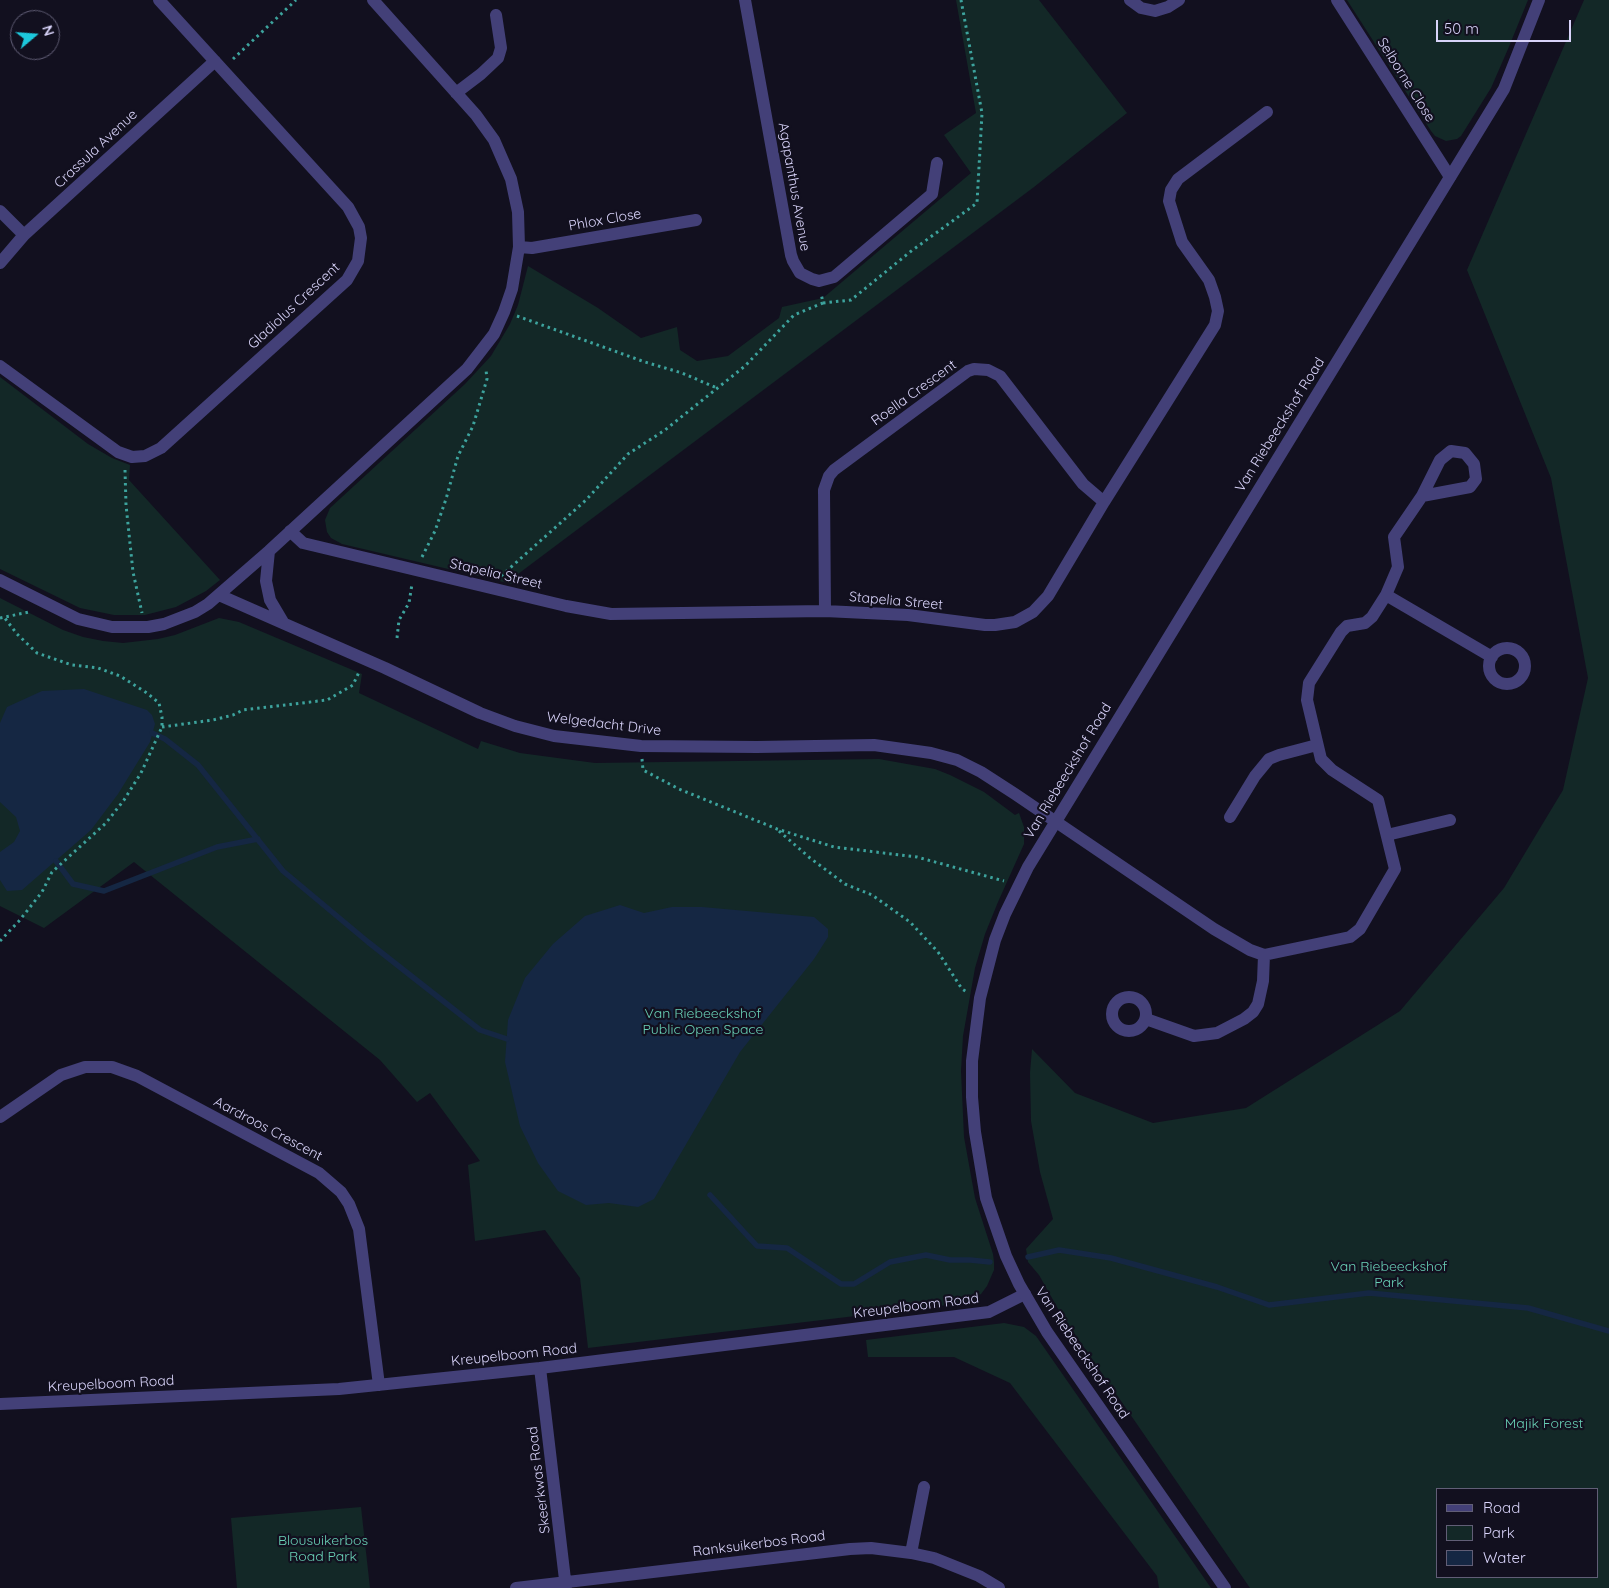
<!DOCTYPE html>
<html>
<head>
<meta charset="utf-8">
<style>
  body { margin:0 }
  #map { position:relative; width:1609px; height:1588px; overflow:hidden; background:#12101f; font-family:Quicksand,sans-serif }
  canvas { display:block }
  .legend { position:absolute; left:1436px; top:1488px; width:162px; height:90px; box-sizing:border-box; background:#12101f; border:1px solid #615e76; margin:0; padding:6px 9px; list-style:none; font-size:15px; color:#d8d3f9 }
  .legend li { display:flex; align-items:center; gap:10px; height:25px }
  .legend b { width:25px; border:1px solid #615e76 }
  .north { position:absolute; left:10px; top:10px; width:50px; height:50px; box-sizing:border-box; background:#12101f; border:1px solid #615e76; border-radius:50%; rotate:72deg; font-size:14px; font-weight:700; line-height:20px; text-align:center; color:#d8d3f9 }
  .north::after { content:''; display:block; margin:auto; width:18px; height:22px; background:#1dc8dc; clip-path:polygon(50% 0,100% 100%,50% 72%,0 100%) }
  .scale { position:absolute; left:1436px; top:20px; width:135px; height:22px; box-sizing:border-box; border:2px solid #d8d3f9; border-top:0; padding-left:6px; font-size:15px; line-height:18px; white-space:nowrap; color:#d8d3f9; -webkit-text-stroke:4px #12101f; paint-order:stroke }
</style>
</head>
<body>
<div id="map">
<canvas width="1609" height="1588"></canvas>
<ul class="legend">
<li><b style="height:6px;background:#434078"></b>Road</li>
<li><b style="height:14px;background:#132827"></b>Park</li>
<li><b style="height:14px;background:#152743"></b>Water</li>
</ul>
<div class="north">N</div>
<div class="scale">50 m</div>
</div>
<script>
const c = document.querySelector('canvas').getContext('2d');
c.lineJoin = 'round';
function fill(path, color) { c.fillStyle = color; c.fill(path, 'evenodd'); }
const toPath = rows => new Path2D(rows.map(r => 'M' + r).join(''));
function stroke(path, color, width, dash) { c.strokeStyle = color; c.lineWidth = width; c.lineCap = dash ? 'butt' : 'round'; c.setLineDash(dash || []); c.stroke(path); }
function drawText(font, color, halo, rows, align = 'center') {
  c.font = font + ' Quicksand,sans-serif'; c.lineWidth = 4.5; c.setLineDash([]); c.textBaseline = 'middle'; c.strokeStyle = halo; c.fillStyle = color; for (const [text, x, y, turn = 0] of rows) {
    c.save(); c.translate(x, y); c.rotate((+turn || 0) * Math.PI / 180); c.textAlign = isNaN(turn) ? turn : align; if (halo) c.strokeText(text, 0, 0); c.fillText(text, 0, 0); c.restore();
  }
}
fill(toPath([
  [956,0,1039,0,1127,113,1034,187,514,577,512,584,342,544,331,538,327,532,325,520,330,508,465,384,491,356,510,324,518,305,528,266,598,308,641,338,677,327,680,350,697,361,728,356,779,318,782,307,823,298,971,173,944,135,976,113],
  [1347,0,1528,0,1508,49,1491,88,1461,136,1457,139,1446,141,1435,136,1431,131],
  [1584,0,1609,0,1609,1588,1250,1588,1061,1314,1039,1275,1028,1262,1026,1249,1053,1219,1040,1172,1031,1121,1030,1073,1032,1049,1075,1093,1153,1123,1246,1108,1400,1011,1504,888,1563,790,1588,678,1551,478,1467,270],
  [1438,1489,1598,1489,1598,1577,1438,1577],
  [0,377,88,444,112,458,130,465,129,480,220,580,206,591,176,607,145,615,114,615,80,608,0,569],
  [0,598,63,630,83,637,103,641,123,643,158,639,175,635,219,618,239,622,362,674,359,693,478,749,481,741,520,753,595,763,879,759,935,769,950,775,984,792,1015,815,1019,813,1024,827,1024,844,998,902,985,934,975,968,963,1036,961,1071,964,1137,975,1198,993,1254,994,1262,994,1270,987,1286,981,1294,964,1303,588,1348,580,1278,545,1230,475,1241,468,1165,480,1161,430,1093,417,1102,380,1060,134,862,44,928,0,906],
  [1004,1323,1024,1327,1036,1336,1211,1588,1159,1588,1157,1576,1010,1383,954,1357,868,1357,866,1340],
  [361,1507,370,1588,237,1588,231,1518]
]), '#132827');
fill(toPath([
  [84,689,147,710,152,715,155,724,150,742,118,794,91,830,22,890,7,891,0,880,0,852,14,842,20,831,16,817,0,802,0,723,7,707,42,691],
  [620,905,644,913,672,907,702,907,814,917,828,929,828,937,814,959,740,1052,654,1199,638,1207,609,1203,586,1205,558,1191,538,1163,520,1126,505,1062,508,1020,525,978,553,944,585,916]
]), '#152743');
stroke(toPath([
  [152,733,165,739,198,765,283,871,368,942,480,1030,507,1039],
  [56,861,73,884,104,891,217,847,258,839],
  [710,1195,757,1246,787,1248,841,1284,854,1284,890,1262,926,1255,950,1260,970,1260,990,1262],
  [1028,1257,1059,1250,1111,1258,1217,1287,1269,1305,1369,1293,1528,1308,1609,1331]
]), '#152743', 5.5);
stroke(toPath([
  [233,59,296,0],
  [823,303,851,300,910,252,977,203,982,113,961,0],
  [517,316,645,362,682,373,717,388],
  [125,470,126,505,133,572,142,613],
  [422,557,435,531,446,499,458,456,473,426,487,379,486,370],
  [501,576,586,500,628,454,665,430,745,366,794,315,823,303,821,293],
  [0,618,29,612],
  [397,638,399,620,409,603,412,584],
  [162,727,213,720,233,715,243,710,327,700,353,685,359,672],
  [642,759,643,770,679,789,777,829,834,847,917,857,1004,881],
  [779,831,810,858,845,884,872,895,910,922,938,952,962,989,967,992],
  [0,941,19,921,42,892,52,872,106,823,124,800,141,773,162,727,162,717,159,703,147,693,120,676,98,668,72,665,37,653,17,634,4,617]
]), '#3da39d', 3, [2.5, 4]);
stroke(toPath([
  [745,0,791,255,793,261,800,273,812,279,819,281,834,277,840,272,932,194,937,163],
  [1130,0,1141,8,1155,11,1168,7,1179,0],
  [1337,0,1450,177],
  [456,93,481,74,498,58,501,48,496,15],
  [0,211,24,235],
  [519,247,532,248,696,220],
  [0,263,24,235,215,61],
  [0,366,118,452,132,457,145,456,161,448,347,280,358,261,361,238,359,227,348,207,159,0],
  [290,531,303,543,566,606,611,614,825,611,908,615,985,625,995,625,1015,622,1033,612,1048,596,1104,502,1215,325,1218,311,1215,297,1209,280,1182,242,1169,201,1171,190,1178,179,1267,112],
  [269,551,266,581,270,600,283,622],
  [0,580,78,619,112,627,148,627,164,624,195,612,208,604,269,551,467,369,494,334,504,312,512,289,519,247,518,212,511,179,494,140,476,115,373,0],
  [219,595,385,668,480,713,515,726,554,736,641,746,757,747,874,745,931,753,957,760,981,772,1015,794,1214,929,1250,950,1264,955,1350,937,1360,929,1395,869,1378,800,1332,770,1321,759,1307,700,1309,683,1341,632,1347,626,1365,623,1372,617,1386,595,1398,567,1394,537,1422,496,1440,460,1451,451,1465,453,1474,464,1476,479,1470,487,1422,496],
  [1386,595,1492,657],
  [825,611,824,490,829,476,834,470,968,371,974,369,988,370,1000,376,1083,484,1104,502],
  '1489 666a18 18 0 1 1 36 0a18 18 0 1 1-36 0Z',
  [1230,817,1255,776,1269,759,1279,755,1317,745],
  [1387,835,1450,820],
  '1112 1014a17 17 0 1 1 34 0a17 17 0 1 1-34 0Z',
  [1146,1019,1194,1036,1217,1033,1244,1019,1253,1012,1258,1004,1263,981,1264,955],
  [0,1117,61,1075,85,1067,112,1067,137,1076,319,1173,341,1192,349,1204,359,1229,379,1385],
  [540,1368,566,1588],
  [0,1404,339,1389,540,1368,989,1312,1025,1294],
  [911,1553,924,1487],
  [516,1588,850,1549,871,1548,911,1553,934,1558,979,1576,999,1588]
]), '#434078', 12);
stroke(toPath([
  [1225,1588,1047,1332,1019,1284,1006,1256,986,1198,975,1132,972,1097,972,1061,980,998,995,940,1005,914,1028,867,1504,89,1539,0]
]), '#434078', 12);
drawText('14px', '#d8d3f9', '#12101f', [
  ["Selborne Close",1406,80,58],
  ["Crassula Avenue",96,149,-43],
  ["Agapanthus Avenue",794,187,80],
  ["Phlox Close",605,220,-10],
  ["Gladiolus Crescent",294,306,-43],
  ["Roella Crescent",914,393,-36],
  ["Van Riebeeckshof Road",1280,425,-58],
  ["Stapelia Street",496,574,13],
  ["Stapelia Street",896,601,5],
  ["Welgedacht Drive",604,724,7],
  ["Van Riebeeckshof Road",1068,771,-59],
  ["Aardroos Crescent",268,1129,28],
  ["Kreupelboom Road",916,1306,-7],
  ["Van Riebeeckshof Road",1082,1353,56],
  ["Kreupelboom Road",514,1355,-6],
  ["Kreupelboom Road",111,1384,-3],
  ["Skeerkwas Road",539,1480,-97],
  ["Ranksuikerbos Road",759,1544,-7]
]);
drawText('14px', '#69d0b6', '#12101f', [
  ["Van Riebeeckshof",703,1014],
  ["Public Open Space",703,1030],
  ["Van Riebeeckshof",1389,1267],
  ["Park",1389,1283],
  ["Majik Forest",1544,1424],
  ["Blousuikerbos",323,1541],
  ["Road Park",323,1557]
]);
</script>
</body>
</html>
